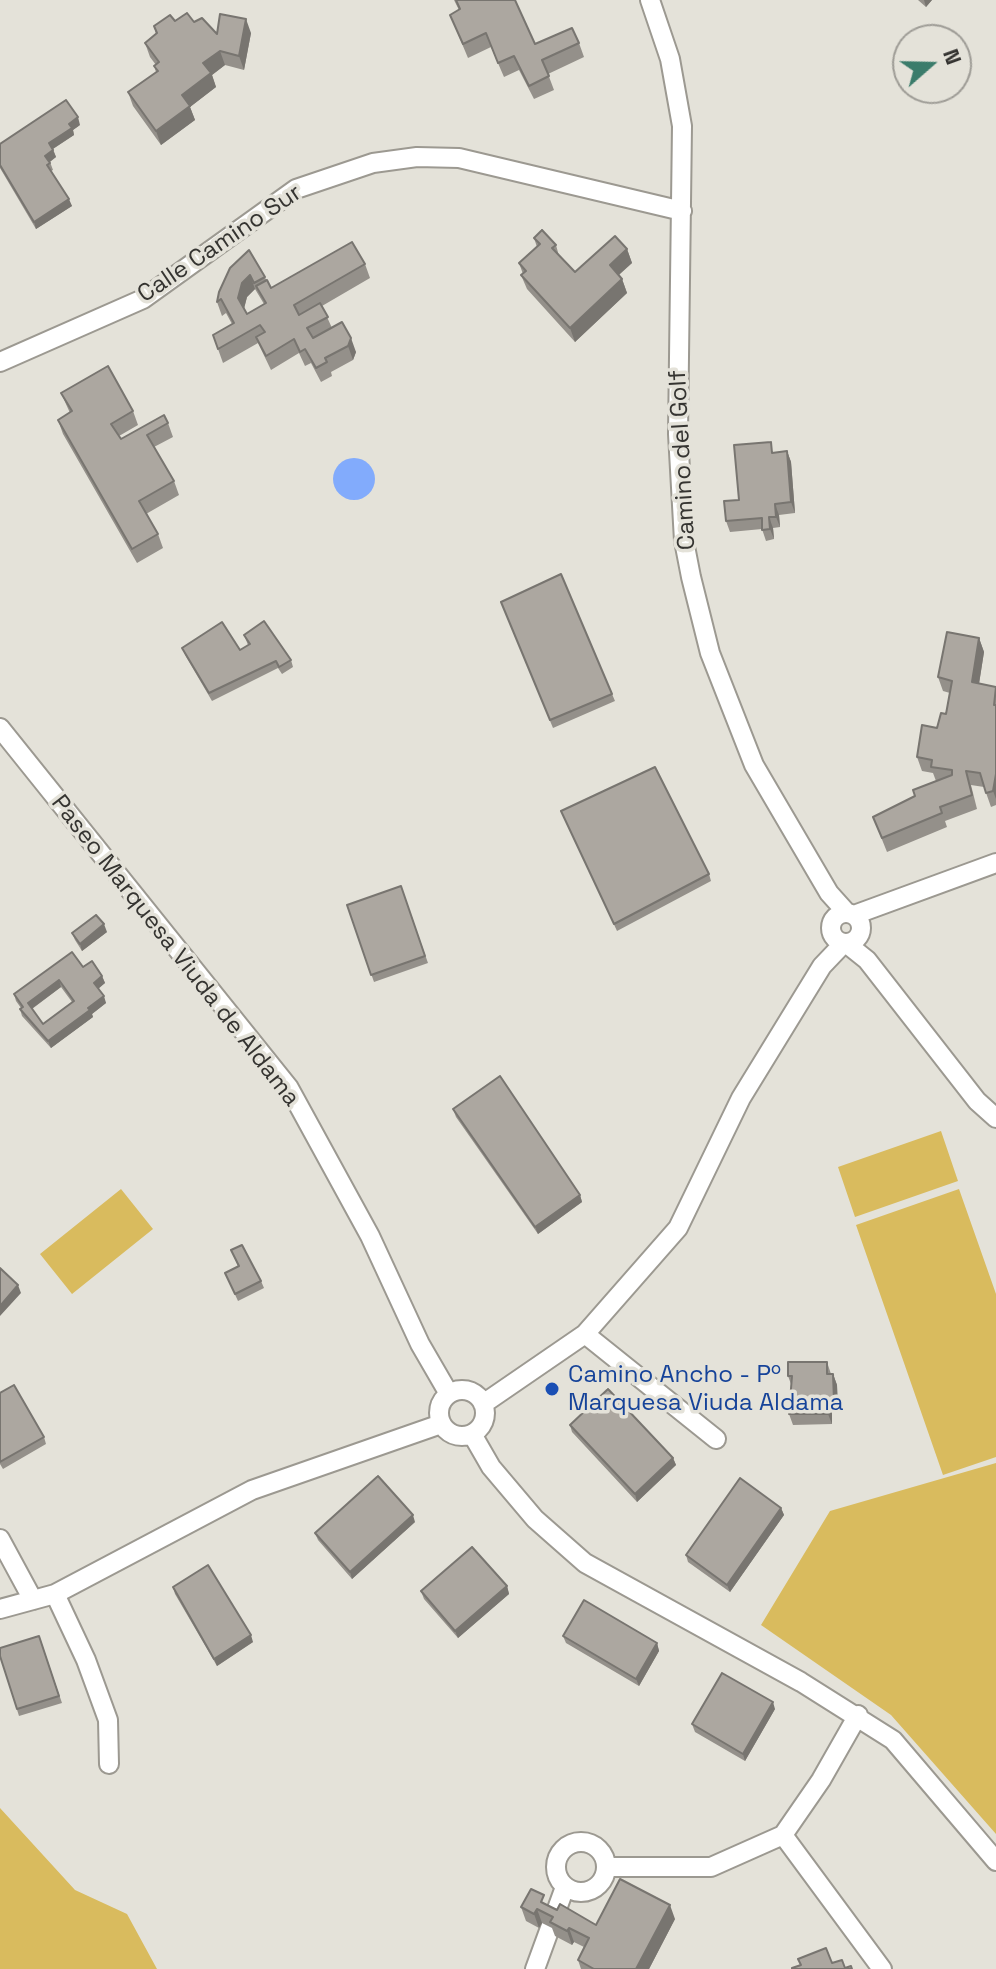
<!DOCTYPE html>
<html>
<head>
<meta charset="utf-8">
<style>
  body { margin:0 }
  #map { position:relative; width:996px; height:1969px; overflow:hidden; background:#e4e2d9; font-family:"Space Grotesk",sans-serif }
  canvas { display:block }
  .north { position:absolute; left:892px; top:24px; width:80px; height:80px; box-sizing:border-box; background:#e4e2d9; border:2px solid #9e9c96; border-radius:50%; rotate:70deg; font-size:22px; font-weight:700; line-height:32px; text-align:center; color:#353431 }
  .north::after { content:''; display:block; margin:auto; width:28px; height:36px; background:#3b7c6b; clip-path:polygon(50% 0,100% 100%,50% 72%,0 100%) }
</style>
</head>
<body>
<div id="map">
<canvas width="996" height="1969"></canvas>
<div class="north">N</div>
</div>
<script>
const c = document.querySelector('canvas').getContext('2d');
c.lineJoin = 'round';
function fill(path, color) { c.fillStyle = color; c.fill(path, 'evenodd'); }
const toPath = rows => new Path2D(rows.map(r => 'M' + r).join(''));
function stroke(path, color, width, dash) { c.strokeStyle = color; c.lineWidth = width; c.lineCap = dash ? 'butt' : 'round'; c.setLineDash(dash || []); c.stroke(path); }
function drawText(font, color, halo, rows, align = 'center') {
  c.font = font + ' "Space Grotesk",sans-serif'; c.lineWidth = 7; c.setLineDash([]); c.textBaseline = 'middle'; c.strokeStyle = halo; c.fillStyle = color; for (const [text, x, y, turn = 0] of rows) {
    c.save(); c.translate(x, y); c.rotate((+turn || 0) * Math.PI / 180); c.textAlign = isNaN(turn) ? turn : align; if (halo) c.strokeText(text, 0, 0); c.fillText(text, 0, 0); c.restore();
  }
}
fill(toPath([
  [941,1131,958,1181,855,1217,838,1167],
  [121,1189,153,1229,72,1294,40,1254],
  [959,1189,996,1294,996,1457,943,1475,856,1225],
  [996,1463,996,1834,891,1715,761,1625,830,1511],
  [0,1808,75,1890,127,1914,157,1969,0,1969]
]), '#d9bb5e');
fill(toPath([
  '333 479a21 21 0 1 1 42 0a21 21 0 1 1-42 0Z'
]), '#82abfc');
const minor = toPath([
  [650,0,670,59,682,126,678,434,684,541,691,577,710,653,754,765,829,893,847,913],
  [0,362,143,299,296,189,373,163,417,157,459,158,682,211],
  [0,728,289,1088,370,1236,420,1344,449,1394],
  '831 928a15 15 0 1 1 30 0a15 15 0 1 1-30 0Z',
  [854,915,996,863],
  [847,944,867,960,977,1101,996,1118],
  [585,1334,716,1439],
  '439 1413a23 23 0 1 1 46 0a23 23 0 1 1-46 0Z',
  [483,1404,585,1334,678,1228,741,1098,822,966,843,944],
  [472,1434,491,1467,535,1519,585,1563,801,1682,893,1740,996,1861],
  [0,1539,33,1600],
  [55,1594,86,1660,108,1720,109,1764],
  [0,1609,55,1594,252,1490,441,1424],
  [783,1835,882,1969],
  '556 1867a25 25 0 1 1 50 0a25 25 0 1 1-50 0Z',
  [606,1867,711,1867,783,1835,821,1780,858,1715],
  [535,1969,565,1887]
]);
stroke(minor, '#9c9991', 22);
stroke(minor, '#fff', 18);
fill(toPath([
  [454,0,515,0,535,44,579,43,584,57,548,74,554,90,534,99,519,70,504,77,491,47,468,58,450,15,459,10],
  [918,0,932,0,926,7],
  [175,21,194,22,217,34,251,33,244,70,225,65,212,75,216,87,190,107,195,120,161,145,133,106,128,92,156,72,154,66,156,65,150,57,145,43,156,34,154,26],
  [80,125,73,130,74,135,53,149,56,157,50,162,53,170,51,171,72,206,36,229,0,168,0,144],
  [534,238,556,245,559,256,575,272,627,249,632,263,619,275,622,279,627,293,575,342,527,289,521,275,523,274,519,263,537,247],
  [249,250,271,288,365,264,370,278,322,306,332,328,356,352,353,360,331,372,332,376,321,382,311,363,305,366,299,353,271,370,258,343,223,363,213,335,232,324,226,313,222,316,217,302],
  [255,289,264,304,247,314,244,309,247,297],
  [61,393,133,411,138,425,119,436,121,439,168,423,173,437,154,447,174,481,179,495,146,514,158,534,163,548,137,563,63,434,58,420,70,413],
  [787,451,791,462,795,513,779,515,780,527,773,528,774,539,766,541,762,529,730,532,726,521,739,500,775,453],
  [561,574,615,701,553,728,501,602],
  [244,635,291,660,293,667,282,674,278,668,212,701,185,655,182,648,240,650,248,645],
  [979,638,984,652,979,684,996,687,996,805,991,807,984,787,971,785,977,809,945,821,947,827,887,852,873,817,915,796,937,781,936,781,933,773,922,771,917,757,946,714,950,693,943,691,938,677],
  [561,811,709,874,711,881,617,931],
  [401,886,428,963,374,982,347,905],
  [107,932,82,951,75,940,72,933],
  [83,967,102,976,105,983,98,988,106,1003,92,1014,93,1017,51,1048,22,1016,20,1009,21,1008,16,1001,14,994],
  [61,987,72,1002,43,1024,32,1009],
  [453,1109,580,1195,582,1202,538,1234,456,1117],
  [231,1250,261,1281,264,1288,238,1301,225,1273,238,1266],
  [827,1362,831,1374,833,1374,837,1385,838,1412,832,1412,832,1424,793,1425,789,1414,791,1384,788,1376],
  [0,1393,44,1437,46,1444,3,1469,0,1464],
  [570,1425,673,1458,676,1465,637,1502,572,1432],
  [781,1508,784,1515,730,1592,688,1562,686,1555],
  [415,1522,352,1579,318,1540,315,1533],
  [507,1586,509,1594,458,1638,424,1599,421,1591],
  [173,1587,253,1642,217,1666,175,1594],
  [39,1636,62,1703,19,1716,0,1656],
  [563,1636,657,1643,659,1651,639,1686,566,1643],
  [775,1709,745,1761,695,1732,692,1724],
  [547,1905,596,1925,675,1919,649,1969,581,1969,578,1960,584,1947,574,1942,572,1945,555,1936,552,1928,542,1923,539,1928,526,1921,521,1907]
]), '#94908a');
fill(toPath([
  [924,0,932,0,926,7],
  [246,19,251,33,244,70,239,56],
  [220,51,225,65,212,75,216,87,190,107,195,120,161,145,156,131,182,95,203,63],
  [78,117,80,125,73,130,74,135,51,150,49,143,69,124],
  [53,150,56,157,48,163,45,156],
  [69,199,72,206,36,229,34,222],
  [627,249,632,263,615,278,610,265],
  [250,275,255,289,247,297,243,312,238,298,242,283],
  [622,279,627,293,575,342,570,328],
  [351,338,356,352,353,360,348,346],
  [787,451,791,462,795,513,791,502],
  [775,504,779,515,780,527,776,517],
  [769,517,773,528,774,539,770,529],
  [979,638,984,652,977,696,972,682],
  [996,774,996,799,993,791],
  [104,924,107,932,82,951,80,944],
  [102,976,105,983,97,990,94,983],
  [59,980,61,987,30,1010,28,1003],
  [104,996,106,1003,92,1014,93,1017,51,1048,48,1041],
  [580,1195,582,1202,538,1234,535,1227],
  [18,1285,21,1293,0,1316,0,1306],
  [833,1374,837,1385,838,1412,834,1401],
  [828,1401,832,1412,832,1424,828,1414],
  [673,1458,676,1465,637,1502,635,1494],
  [781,1508,784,1515,730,1592,727,1585],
  [413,1515,415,1522,352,1579,350,1572],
  [507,1586,509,1594,458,1638,455,1631],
  [251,1635,253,1642,217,1666,214,1659],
  [657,1643,659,1651,639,1686,636,1679],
  [773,1702,775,1709,745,1761,743,1754],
  [670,1905,675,1919,649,1969,636,1969],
  [537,1909,542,1923,539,1928,534,1914],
  [569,1928,574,1942,572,1945,567,1931]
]), '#787570');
const building = toPath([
  [456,0,515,0,535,44,572,28,579,43,542,60,549,76,529,86,514,56,498,63,486,33,463,44,450,15,460,9,456,0],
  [187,13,194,22,202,18,217,34,220,14,246,19,239,56,220,51,203,63,211,73,182,95,190,106,156,131,128,92,158,71,154,66,159,62,145,43,157,33,154,26,170,15,175,21,187,13],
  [66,100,78,117,69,124,72,128,49,143,53,150,45,156,50,163,47,165,69,199,34,222,0,165,0,144,66,100],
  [542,230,556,245,552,248,575,272,615,236,627,249,610,265,622,279,570,328,521,275,526,271,519,263,540,244,534,238,542,230],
  [352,242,365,264,294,305,299,315,320,303,328,317,307,328,313,338,342,322,351,338,348,346,325,358,327,362,316,368,305,349,300,352,294,339,266,356,256,337,265,332,260,325,218,349,213,335,234,323,221,299,217,302,219,292,230,268,249,250,265,277,254,283,250,275,242,283,238,298,247,314,266,303,256,286,267,280,271,288,352,242],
  [108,366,133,411,111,424,121,439,164,415,168,423,147,435,174,481,139,501,158,534,132,549,58,420,72,411,61,393,108,366],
  [771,442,772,453,787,451,791,502,775,504,776,517,769,517,770,529,762,530,762,518,726,521,724,501,739,500,734,445,771,442],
  [561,574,612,694,550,720,501,602,561,574],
  [264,621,291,660,279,667,276,661,209,693,182,648,222,622,240,650,250,644,244,635,264,621],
  [947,632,979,638,972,682,996,687,994,705,996,705,996,774,993,791,986,793,980,773,966,771,972,795,940,807,942,813,882,838,873,817,915,796,913,790,952,775,952,770,931,767,932,760,917,757,922,725,937,728,941,713,946,714,952,681,938,677,947,632],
  [655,767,709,874,614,924,561,811,655,767],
  [401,886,425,956,371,975,347,905,401,886],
  [96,915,104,924,80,944,72,933,96,915],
  [72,952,83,967,92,961,102,976,94,983,104,996,88,1008,90,1010,48,1041,20,1009,23,1007,14,994,72,952],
  [59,980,74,1001,43,1024,28,1003,59,980],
  [500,1076,580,1195,535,1227,453,1109,500,1076],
  [242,1245,261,1281,235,1294,225,1273,239,1266,231,1250,242,1245],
  [0,1268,18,1285,0,1306,0,1268],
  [788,1362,827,1362,827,1374,833,1374,834,1401,828,1401,828,1414,789,1414,792,1376,788,1376,788,1362],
  [14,1385,44,1437,0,1462,0,1393,14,1385],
  [608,1389,673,1458,635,1494,570,1425,608,1389],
  [378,1476,413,1515,350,1572,315,1533,378,1476],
  [740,1478,781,1508,727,1585,686,1555,740,1478],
  [472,1547,507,1586,455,1631,421,1591,472,1547],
  [208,1565,251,1635,214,1659,173,1587,208,1565],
  [584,1600,657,1643,636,1679,563,1636,584,1600],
  [39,1636,59,1696,17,1709,0,1656,0,1648,39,1636],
  [722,1673,773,1702,743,1754,692,1724,722,1673],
  [620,1879,670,1905,636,1969,594,1969,578,1960,589,1938,569,1928,567,1931,550,1922,553,1917,537,1909,534,1914,521,1907,531,1889,544,1895,541,1902,557,1910,560,1904,596,1925,620,1879],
  [826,1948,832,1963,842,1960,845,1968,851,1966,852,1969,792,1969,792,1968,801,1965,798,1959,826,1948]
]);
fill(building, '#aca7a0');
stroke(building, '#787570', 2);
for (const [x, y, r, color] of [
  [552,1389,8,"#1a4fb4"]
]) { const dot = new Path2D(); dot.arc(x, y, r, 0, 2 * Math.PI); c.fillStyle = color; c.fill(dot); stroke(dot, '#e4e2d9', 3); }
drawText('24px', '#353431', '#e4e2d9', [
  ["Calle Camino Sur",220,244,-34],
  ["Camino del Golf",683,460,-93],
  ["Paseo Marquesa Viuda de Aldama",175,951,52]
]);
drawText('24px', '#164399', '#e4e2d9', [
  ["Camino Ancho - Pº",568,1375],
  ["Marquesa Viuda Aldama",568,1403]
], 'left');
</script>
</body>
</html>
